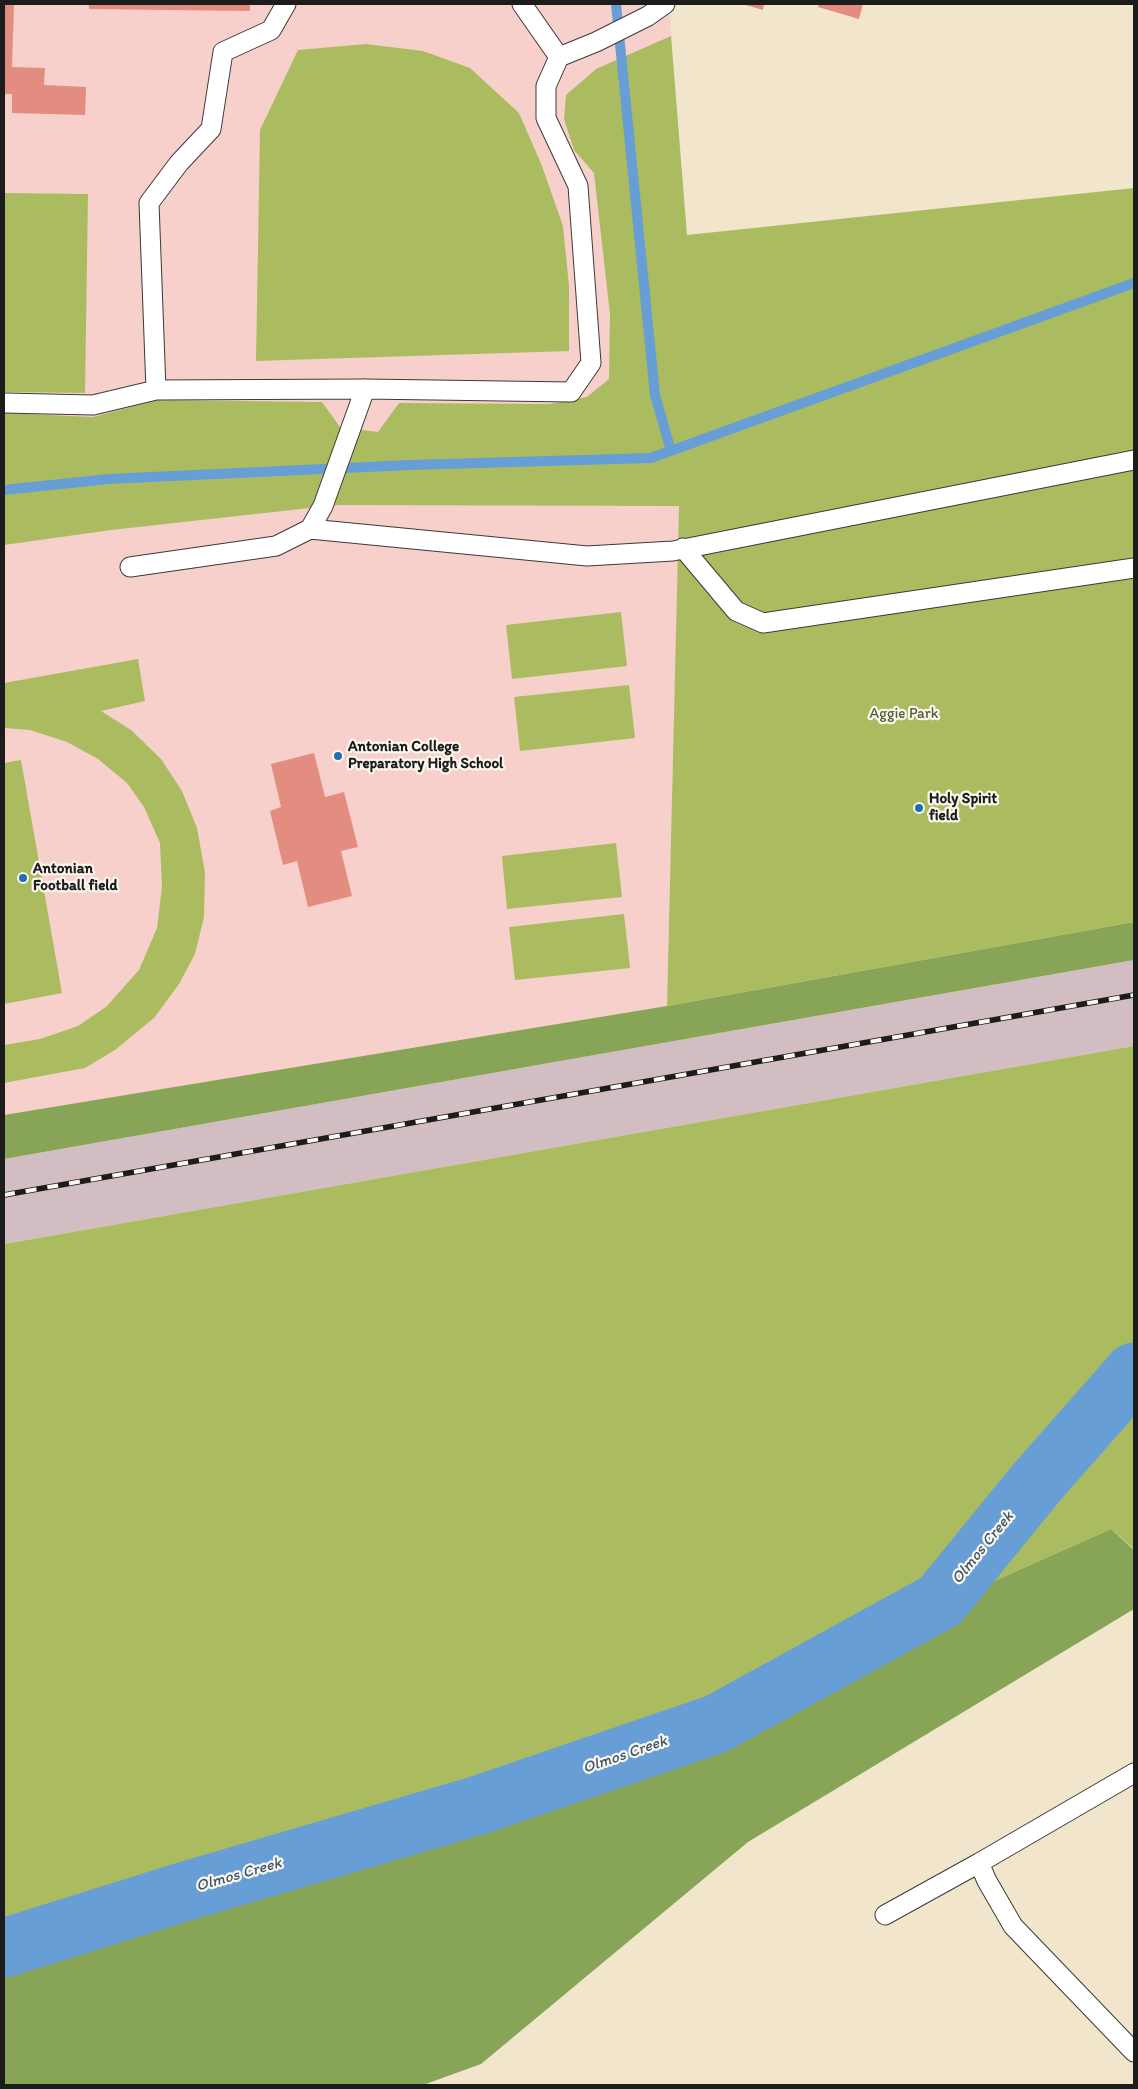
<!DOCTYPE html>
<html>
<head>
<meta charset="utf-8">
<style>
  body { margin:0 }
  #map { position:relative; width:1138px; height:2089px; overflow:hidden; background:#f1e6cb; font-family:Itim,sans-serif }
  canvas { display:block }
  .frame { position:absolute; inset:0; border:5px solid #1c1c1c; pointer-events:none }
</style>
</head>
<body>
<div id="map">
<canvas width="1138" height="2089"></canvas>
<div class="frame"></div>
</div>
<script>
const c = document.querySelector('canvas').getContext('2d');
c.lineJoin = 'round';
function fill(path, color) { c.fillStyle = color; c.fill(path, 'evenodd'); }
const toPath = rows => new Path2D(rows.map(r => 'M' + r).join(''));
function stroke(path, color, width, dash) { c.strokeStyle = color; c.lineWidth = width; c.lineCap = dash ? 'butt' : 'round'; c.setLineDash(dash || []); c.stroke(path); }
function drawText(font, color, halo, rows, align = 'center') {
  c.font = font + ' Itim,sans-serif'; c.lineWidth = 4.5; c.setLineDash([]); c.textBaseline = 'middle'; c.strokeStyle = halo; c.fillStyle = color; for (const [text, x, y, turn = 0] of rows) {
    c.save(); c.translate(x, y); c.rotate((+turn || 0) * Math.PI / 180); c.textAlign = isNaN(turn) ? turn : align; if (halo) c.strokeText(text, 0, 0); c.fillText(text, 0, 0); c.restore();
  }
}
fill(toPath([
  [4,4,669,4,686,236,667,1006,4,1115]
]), '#f7d0cb');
fill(toPath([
  [1134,960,1134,1046,4,1244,4,1159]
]), '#d2bec2');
fill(toPath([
  [671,36,687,235,1134,188,1134,922,667,1006,679,506,337,505,111,530,4,545,4,413,93,417,157,400,322,402,340,427,378,432,399,403,550,404,587,397,609,379,610,314,594,173,574,150,564,119,566,95,596,69],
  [366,44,423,51,470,68,519,113,542,166,563,226,569,286,569,351,256,361,260,130,298,50],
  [4,193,88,194,85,393,4,392],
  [621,612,627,666,512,679,506,625],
  [138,659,145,701,101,711,131,730,161,759,182,791,197,828,205,873,204,917,195,954,179,984,154,1018,115,1050,85,1068,4,1083,4,1045,40,1039,78,1026,106,1007,139,970,157,928,162,887,160,843,144,807,127,783,98,759,67,742,30,730,4,728,4,683],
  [629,685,635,738,520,751,514,697],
  [21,760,62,993,4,1004,4,763],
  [616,843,622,897,507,909,502,856],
  [624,914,630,968,515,980,509,927],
  [1134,1046,1134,1549,1111,1529,772,1680,353,1825,4,1930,4,1244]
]), '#abbc60');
fill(toPath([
  [1134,922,1134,960,4,1159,4,1115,667,1006],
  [1111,1529,1134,1550,1134,1609,748,1842,481,2064,423,2085,4,2085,4,1930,353,1825,772,1680]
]), '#88a456');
stroke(toPath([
  [616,4,655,395,671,451],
  [4,490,108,479,410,465,651,458,1134,283]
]), '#689ed6', 10);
stroke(toPath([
  [4,1948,186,1891,479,1805,716,1724,940,1601,1037,1482,1134,1372]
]), '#689ed6', 59);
fill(toPath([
  [4,4,14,4,12,67,45,68,44,85,86,87,85,115,12,113,12,94,4,94],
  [89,4,250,4,250,11,89,9],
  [742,4,764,4,763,10],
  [819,4,863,4,859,19,818,7],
  [314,753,325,797,344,792,358,847,341,851,352,896,308,907,297,861,283,865,270,811,281,807,271,764]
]), '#e38c80');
const lane = toPath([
  [286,4,271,30,223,52,211,129,179,163,149,203,156,390,365,389,571,392,591,363,578,186,546,118,546,86,559,57,596,42,648,16,665,4],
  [522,4,559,57],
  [4,403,93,405,156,390],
  [310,529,587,556,673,551,1134,460],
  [683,548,736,611,763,623,1134,568],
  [130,567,276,546,310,529,323,506,365,389],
  [1134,1773,979,1863,987,1881,1013,1926,1134,2052],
  [885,1915,979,1863]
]);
stroke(lane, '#3c3a36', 21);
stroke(lane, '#fff', 19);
const rail = toPath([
  [4,1195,1134,995]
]);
stroke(rail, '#1c1c1c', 5.5);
stroke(rail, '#fbf7ec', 4, [11]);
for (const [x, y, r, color] of [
  [338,756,5,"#1f6fb2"],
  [919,808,5,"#1f6fb2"],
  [23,878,5,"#1f6fb2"]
]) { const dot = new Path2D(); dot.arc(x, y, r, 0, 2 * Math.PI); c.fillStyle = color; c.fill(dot); stroke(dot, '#fbf7ec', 2); }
drawText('15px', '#555c37', '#fbf7ec', [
  ["Aggie Park",904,714]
]);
drawText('bold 15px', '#1c1c1c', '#fbf7ec', [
  ["Antonian College",348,747],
  ["Preparatory High School",348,764],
  ["Holy Spirit",929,799],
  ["field",929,816],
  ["Antonian",33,869],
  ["Football field",33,886]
], 'left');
drawText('italic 16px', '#3e5670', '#fbf7ec', [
  ["Olmos Creek",983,1548,-51],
  ["Olmos Creek",625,1755,-19],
  ["Olmos Creek",239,1875,-16]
]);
</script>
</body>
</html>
